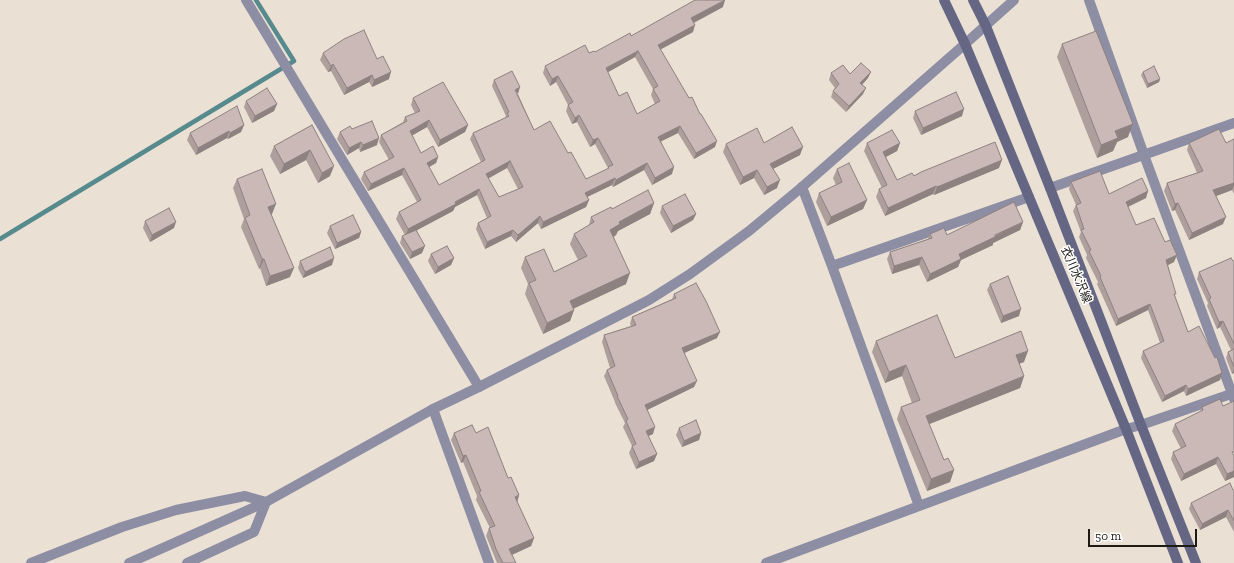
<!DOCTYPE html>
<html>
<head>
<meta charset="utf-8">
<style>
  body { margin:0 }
  #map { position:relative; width:1234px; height:563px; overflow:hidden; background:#eae0d4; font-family:"Zilla Slab",serif }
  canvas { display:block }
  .scale { position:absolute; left:1088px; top:529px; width:109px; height:18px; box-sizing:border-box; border:2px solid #1e1b16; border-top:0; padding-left:5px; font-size:12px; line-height:14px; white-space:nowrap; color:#1e1b16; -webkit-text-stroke:3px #fff; paint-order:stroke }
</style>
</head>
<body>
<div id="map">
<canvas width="1234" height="563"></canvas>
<div class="scale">50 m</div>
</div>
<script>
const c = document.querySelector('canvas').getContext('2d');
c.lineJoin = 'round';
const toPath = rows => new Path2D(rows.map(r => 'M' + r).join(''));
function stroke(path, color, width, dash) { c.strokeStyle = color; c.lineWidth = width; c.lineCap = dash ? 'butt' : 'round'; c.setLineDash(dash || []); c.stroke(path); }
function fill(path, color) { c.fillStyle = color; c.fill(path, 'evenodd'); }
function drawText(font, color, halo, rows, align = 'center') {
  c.font = font + ' "Zilla Slab","Noto Sans JP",serif'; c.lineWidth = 3; c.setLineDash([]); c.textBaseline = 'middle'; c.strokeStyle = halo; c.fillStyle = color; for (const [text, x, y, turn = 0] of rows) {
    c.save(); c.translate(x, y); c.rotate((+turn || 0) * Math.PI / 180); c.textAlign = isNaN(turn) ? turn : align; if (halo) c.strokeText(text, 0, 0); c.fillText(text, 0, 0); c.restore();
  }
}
stroke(toPath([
  [0,239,294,61,256,0]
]), '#578a8c', 4.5);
stroke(toPath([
  [246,0,479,387],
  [1089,0,1144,155,1234,399],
  [965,44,1014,0],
  [802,187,832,266,919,506],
  [1050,188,1234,123],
  [832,266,1029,197],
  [433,409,489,563],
  [31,563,122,527,176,510,245,496,266,502,254,532,187,563],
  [766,563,1126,429,1141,425,1234,393]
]), '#8d8da3', 10);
stroke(toPath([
  [129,563,266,502,433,409,479,387,649,300,690,274,749,231,802,187,965,44]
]), '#8d8da3', 10);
stroke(toPath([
  [944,0,965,44,1126,429,1178,563],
  [973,0,986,26,1050,188,1141,425,1196,563]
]), '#656584', 10);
fill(toPath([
  [723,7,694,23,693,32,660,49,715,147,694,159,678,133,661,141,672,174,652,185,644,170,613,187,612,185,587,197,589,200,586,207,541,229,538,223,516,242,511,236,485,249,476,229,478,223,487,218,477,195,455,207,453,211,417,230,422,253,410,259,400,243,402,236,405,235,396,219,399,212,417,202,402,175,368,191,361,179,364,172,389,160,379,142,381,135,403,122,405,117,415,113,411,105,413,98,468,125,465,132,438,147,427,127,412,135,421,153,438,157,436,163,429,167,439,185,481,162,470,139,473,133,505,118,506,116,492,86,494,80,518,94,534,130,568,153,586,179,608,169,608,168,595,144,590,147,577,122,572,124,566,111,568,105,556,82,550,86,543,73,545,66,589,53,595,52,631,36],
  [635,57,653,89,651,95,655,104,637,114,619,96,608,72],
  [507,168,518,189,499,197,488,178],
  [1062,44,1128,137,1117,142,1113,151,1097,158,1057,57],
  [323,53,377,59,389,79,372,87,369,82,344,95,331,71,328,72,320,60],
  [1143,72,1160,79,1159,82,1147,88,1141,75],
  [831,73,850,74,868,78,862,85,863,94,846,112,831,97,833,91,835,88,829,80],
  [246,101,277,104,274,111,252,123,244,107],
  [915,111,962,116,921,135,913,118],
  [244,125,241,132,228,139,227,138,196,155,187,140,190,133],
  [312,125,330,176,318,183,306,160,280,174,270,156,274,146],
  [352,129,377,145,360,152,359,148,347,155,337,139,340,132],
  [1234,139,1234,194,1232,190,1216,196,1223,224,1189,240,1175,210,1172,211,1164,191,1167,183,1197,173,1187,150,1189,143,1226,143],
  [764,143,800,155,773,169,777,188,764,195,754,178,740,185,723,152,726,144],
  [867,143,900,143,897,151,886,157,897,180,914,176,999,168,934,195,933,194,885,216,876,197,879,189,882,188,864,151],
  [837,169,867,200,863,209,827,226,816,202,819,193,836,185,833,178],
  [237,179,272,214,271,214,290,277,266,286,260,268,259,269,241,227,244,219,233,188],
  [1071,182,1109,194,1148,191,1146,198,1128,207,1136,225,1174,262,1168,265,1175,296,1188,332,1215,358,1222,373,1220,380,1186,396,1184,391,1162,402,1141,358,1143,351,1160,343,1148,310,1116,326,1097,284,1098,282,1086,258,1087,255,1079,237,1081,232,1073,211,1076,205,1069,189],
  [654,203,650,214,618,231,616,235,614,237,626,284,573,309,574,310,570,321,543,334,525,294,528,284,521,268,525,257,554,272,578,260,570,244,574,234,589,225,591,217,612,209],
  [662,206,696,214,693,220,671,233,660,213],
  [145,221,174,228,150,242,143,228],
  [1023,222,1020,230,993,243,993,245,961,260,958,267,927,282,919,265,892,274,887,259,890,252,928,239,930,234,947,235],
  [330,226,361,232,359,238,335,249,327,233],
  [431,254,454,258,451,265,435,274,428,261],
  [300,261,332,265,303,278,298,268],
  [1234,261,1234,373,1232,374,1226,358,1228,352,1231,350,1220,327,1217,329,1207,306,1208,303,1197,279,1199,272],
  [990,284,1019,316,1001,323,987,290],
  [674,294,717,338,684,353,694,387,647,410,653,434,648,436,657,454,654,461,636,469,629,453,632,446,623,427,625,423,615,403,615,402,604,376,607,370,610,368,602,342,604,335,631,326,630,324,632,317,672,299],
  [876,341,955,358,1024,362,1019,364,1024,376,1020,388,929,424,944,460,954,470,950,482,927,491,897,419,901,407,912,403,902,376,885,383,872,352],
  [1202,407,1234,477,1225,481,1216,464,1181,481,1171,459,1173,452,1181,449,1172,431,1175,424,1200,412],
  [679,428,701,433,699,440,682,447,676,435],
  [454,433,476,433,508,478,519,495,517,502,534,538,531,546,512,555,516,563,497,563,486,536,489,528,490,528,476,500,477,496,463,462,461,463,451,440],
  [1234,490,1234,532,1226,517,1200,530,1189,509,1191,503]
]), '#ae9f9d');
fill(toPath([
  [725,0,723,7,689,25,691,18],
  [695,25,693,32,656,52,658,45],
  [638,51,635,57,603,75,606,68],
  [333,64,331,71,328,72,331,66],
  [391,72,389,79,372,87,374,80],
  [871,72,868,78,858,89,860,83],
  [372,75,369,82,344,95,347,88],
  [558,76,556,82,550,86,552,79],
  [1160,79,1159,82,1147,88,1148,84],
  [520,87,518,94,515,90],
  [866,88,863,94,846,112,849,106],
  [277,104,274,111,252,123,255,116],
  [964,109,962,116,921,135,923,128],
  [579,115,577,122,572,124,575,118],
  [429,120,427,127,408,138,410,131],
  [1133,124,1128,137,1117,142,1113,151,1097,158,1101,145,1115,131],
  [244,125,241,132,228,139,230,133],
  [468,125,465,132,438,147,440,140],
  [680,126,678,133,656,144,658,137],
  [229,131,227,138,196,155,198,148],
  [379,138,377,145,360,152,363,145],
  [598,138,595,144,590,147,593,140],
  [717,141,715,147,694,159,696,153],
  [361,142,359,148,347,155,349,148],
  [900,143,897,151,880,160,883,152],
  [803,147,800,155,767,172,770,164],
  [310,150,306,160,280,174,284,164],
  [438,157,436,163,424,170,427,163],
  [1002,160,999,168,934,195,937,187],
  [510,161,507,168,484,181,486,174],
  [647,163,644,170,613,187,616,180],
  [334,166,330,176,318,183,322,173],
  [674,167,672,174,652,185,655,178],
  [404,168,402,175,368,191,371,184],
  [757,170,754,178,740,185,743,177],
  [615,178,612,185,583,199,585,193],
  [780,180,777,188,764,195,767,187],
  [1234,183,1234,185,1232,190,1211,198,1213,190],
  [936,186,933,194,885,216,888,208],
  [479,189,477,195,455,207,453,211,406,236,408,229,455,202],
  [1148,191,1146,198,1123,209,1126,202],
  [589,200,586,207,541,229,543,222],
  [867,200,863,209,827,226,831,217],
  [654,203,650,214,618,231,616,235,606,241,610,230,619,222],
  [1178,203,1175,210,1172,211,1175,204],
  [276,204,272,214,264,217,268,207],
  [696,214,693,220,671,233,673,226],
  [540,216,538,223,516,242,518,235],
  [1226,217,1223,224,1189,240,1192,233],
  [176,222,174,228,150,242,152,235],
  [1023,222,1020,230,993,243,993,245,961,260,958,267,927,282,930,274,959,254],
  [513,230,511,236,485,249,487,242],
  [361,232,359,238,335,249,337,243],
  [425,246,422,253,410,259,412,252],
  [1177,255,1174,262,1164,267,1166,260],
  [922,257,919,265,892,274,894,266],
  [334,258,332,265,303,278,305,272],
  [454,258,451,265,435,274,438,267],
  [262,259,264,259,260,268,259,269],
  [294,268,290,277,266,286,270,276],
  [630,273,626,284,566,312,570,301],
  [1150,304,1148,310,1116,326,1118,319],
  [1021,309,1019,316,1001,323,1003,316],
  [574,310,570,321,543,334,547,323],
  [1223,321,1220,327,1217,329,1219,322],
  [720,332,717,338,680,355,682,348],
  [1028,351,1024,362,1012,366,1016,355],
  [906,365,902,376,885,383,889,372],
  [1234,368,1234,373,1232,374],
  [1222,373,1220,380,1186,396,1188,389],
  [1024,376,1020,388,922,427,926,416],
  [697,381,694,387,643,412,645,405],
  [1186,385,1184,391,1162,402,1165,396],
  [655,427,653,434,644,438,646,431],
  [701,433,699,440,682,447,684,441],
  [657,454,654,461,636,469,639,462],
  [466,455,463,462,461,463,463,456],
  [1218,457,1216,464,1181,481,1184,474],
  [954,470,950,482,927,491,931,479],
  [1234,471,1234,477,1225,481,1227,474],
  [519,495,517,503,515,497],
  [1228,510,1226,517,1200,530,1202,524],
  [534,538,531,546,507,557,509,549]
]), '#8d8280');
const building = toPath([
  [695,0,725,0,691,18,695,25,658,45,689,98,692,97,700,114,701,114,717,141,696,153,680,126,658,137,674,167,655,178,647,163,616,180,615,178,585,193,589,200,543,222,540,216,518,235,513,230,487,242,478,223,491,216,479,189,455,202,456,204,408,229,399,212,421,200,404,168,371,184,364,172,394,157,381,135,407,121,405,117,420,111,413,98,443,82,468,125,440,140,429,120,410,131,421,153,433,146,438,157,427,163,439,185,485,160,473,133,509,116,507,113,509,112,494,80,512,71,520,87,515,90,534,130,550,121,568,153,571,152,586,179,609,168,608,167,613,165,598,138,593,140,579,115,575,118,568,105,573,102,558,76,552,79,545,66,585,45,589,53,594,51,595,52,630,33,631,36,695,0],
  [638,51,658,86,653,89,660,101,637,114,627,92,619,96,606,68,638,51],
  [510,161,523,187,499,197,486,174,510,161],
  [364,30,377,59,383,56,391,72,374,80,372,75,347,88,333,64,331,66,323,53,344,39,364,30],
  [1096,31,1133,124,1115,131,1118,138,1101,145,1062,44,1096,31],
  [861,63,871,72,860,83,866,88,849,106,833,91,839,84,831,73,843,65,850,74,861,63],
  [1154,66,1160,79,1148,84,1143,72,1154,66],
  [267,88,277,104,255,116,246,101,267,88],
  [956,92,964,109,923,128,915,111,956,92],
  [237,106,244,125,230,133,229,131,198,148,190,133,237,106],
  [372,121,379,138,363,145,361,142,349,148,340,132,350,126,352,129,372,121],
  [312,125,334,166,322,173,310,150,284,164,274,146,312,125],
  [792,127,803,147,770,164,780,180,767,187,757,170,743,177,726,144,757,128,764,143,792,127],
  [1219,129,1226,143,1234,139,1234,183,1213,190,1226,217,1192,233,1178,203,1175,204,1167,183,1203,171,1189,143,1219,129],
  [892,130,900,143,883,152,897,180,912,173,914,176,921,172,995,142,1002,160,937,187,936,186,888,208,879,189,887,185,867,143,892,130],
  [849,163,867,200,831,217,819,193,842,182,837,169,849,163],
  [262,169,276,204,268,207,294,268,270,276,264,259,262,259,245,218,250,215,237,179,262,169],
  [1100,171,1109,194,1142,178,1148,191,1126,202,1136,225,1154,218,1165,242,1170,240,1177,255,1166,260,1176,294,1174,294,1188,332,1199,326,1215,358,1217,357,1222,373,1188,389,1186,385,1165,396,1143,351,1164,341,1150,304,1118,319,1100,277,1101,276,1089,251,1091,250,1081,230,1084,229,1076,205,1081,203,1071,182,1100,171],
  [648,190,654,203,619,222,620,224,610,230,630,273,570,301,574,310,547,323,529,283,536,280,525,257,544,249,554,272,587,256,574,234,594,222,591,217,611,207,612,209,648,190],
  [685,194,696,214,673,226,662,206,685,194],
  [1014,202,1023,222,995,235,995,237,959,254,961,259,930,274,922,257,894,266,890,252,932,238,930,234,944,228,947,235,949,234,1014,202],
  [169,208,176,222,152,235,145,221,169,208],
  [353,215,361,232,337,243,330,226,353,215],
  [416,230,425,246,412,252,402,236,416,230],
  [447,246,454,258,438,267,431,254,447,246],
  [330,247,334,258,305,272,300,261,330,247],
  [1231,258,1233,261,1234,261,1234,344,1223,321,1219,322,1209,299,1211,298,1199,272,1231,258],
  [1008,276,1021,309,1003,316,990,284,1008,276],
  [696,283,706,301,720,332,682,348,697,381,645,405,655,427,646,431,657,454,639,462,632,446,636,444,626,421,628,419,617,396,618,396,607,370,615,366,604,335,636,325,632,317,676,298,674,294,696,283],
  [937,315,955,358,1021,331,1028,351,1016,355,1024,376,926,416,944,460,948,458,954,470,931,479,901,407,920,400,906,365,889,372,876,341,937,315],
  [1234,349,1234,367,1228,352,1234,349],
  [1220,399,1223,406,1234,401,1234,452,1232,452,1234,456,1234,471,1227,474,1218,457,1184,474,1173,452,1186,446,1175,424,1203,410,1202,407,1220,399],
  [696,420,701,433,684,441,679,428,696,420],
  [472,425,476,433,488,427,508,478,511,477,519,495,515,497,534,538,509,549,516,563,503,563,496,549,489,528,495,526,479,492,481,491,466,455,463,456,454,433,472,425],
  [1230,483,1233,490,1234,490,1234,521,1228,510,1202,524,1191,503,1230,483]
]);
fill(building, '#cab9b7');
stroke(building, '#8d8280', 1);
drawText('12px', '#1e1b16', '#fff', [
  ["衣川水沢線",1076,275,67]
]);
</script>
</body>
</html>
